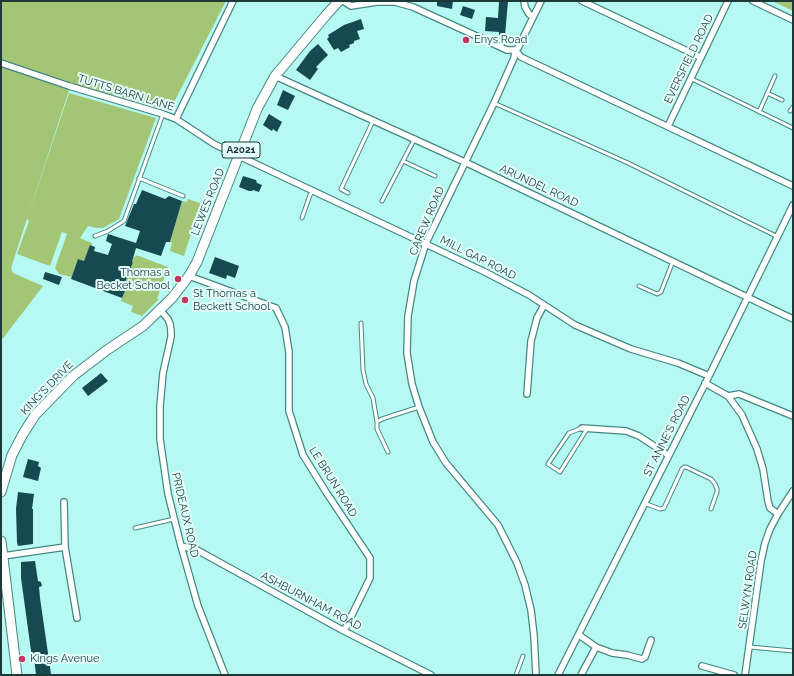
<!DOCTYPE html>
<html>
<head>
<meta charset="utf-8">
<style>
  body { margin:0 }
  #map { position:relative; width:794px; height:676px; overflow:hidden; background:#b6f9f2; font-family:Raleway,sans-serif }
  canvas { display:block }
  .frame { position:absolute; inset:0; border:2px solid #1d3836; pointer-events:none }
</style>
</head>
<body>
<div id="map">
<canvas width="794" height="676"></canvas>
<div class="frame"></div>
</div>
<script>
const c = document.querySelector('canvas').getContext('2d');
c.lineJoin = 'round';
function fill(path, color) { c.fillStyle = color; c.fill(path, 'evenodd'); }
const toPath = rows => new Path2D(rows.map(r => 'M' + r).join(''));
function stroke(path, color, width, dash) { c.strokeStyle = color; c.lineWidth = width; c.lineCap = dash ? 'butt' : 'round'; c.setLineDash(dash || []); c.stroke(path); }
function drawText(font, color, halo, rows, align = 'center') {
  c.font = font + ' Raleway,sans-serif'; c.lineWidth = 4; c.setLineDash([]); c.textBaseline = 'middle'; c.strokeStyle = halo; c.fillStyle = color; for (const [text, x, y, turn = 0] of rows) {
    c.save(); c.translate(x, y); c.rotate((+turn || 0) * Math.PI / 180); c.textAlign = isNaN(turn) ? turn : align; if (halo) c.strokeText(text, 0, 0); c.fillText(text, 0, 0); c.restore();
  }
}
fill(toPath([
  [1,1,226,1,170,110,71,84,11,268,13,273,43,286,1,341],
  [772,1,793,1,793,11],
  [69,93,156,118,119,219,103,228,96,228,88,226,80,238,92,243,91,246,90,246,84,261,78,259,72,277,59,274,55,268,67,234,62,232,50,266,17,254,29,221,27,219],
  [188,199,206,205,201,219,196,218,184,256,170,251,172,243,170,242,182,201,187,202],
  [136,255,168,267,157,299,159,299,142,316,131,312,133,306,121,301,125,291,122,290,132,263,132,262,134,257,135,257]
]), '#a3c676');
fill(toPath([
  [437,1,453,1,452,9,437,6],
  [499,1,508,1,505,36,499,35,499,32,485,31,486,17,498,18],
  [463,6,475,10,472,19,460,15],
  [361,19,364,29,357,31,360,39,354,41,354,43,349,45,350,47,341,52,338,48,334,50,327,39,329,37,328,35,344,25],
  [318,44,328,55,316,67,318,69,310,80,296,70,310,51],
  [283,90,295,96,288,110,277,105],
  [269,114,282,122,277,132,273,129,272,131,263,125],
  [243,176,256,180,257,183,262,185,259,192,253,190,252,191,249,191,239,187],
  [142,190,165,199,169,196,182,201,170,242,166,242,161,256,136,248,132,262,133,262,122,290,125,291,122,298,71,279,78,259,84,261,90,245,95,247,94,251,108,255,112,244,106,241,108,234,136,243,140,231,125,226,134,204,136,204],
  [215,257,239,266,235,278,227,275,226,279,209,273],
  [45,272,62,277,59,285,43,279],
  [101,373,108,381,88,396,82,388],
  [28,459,39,462,38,466,41,468,38,481,23,477],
  [18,492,34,494,32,509,33,509,33,544,18,546,17,542,16,509],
  [35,561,38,581,41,582,42,586,39,587,40,598,51,674,44,675,36,675,34,657,32,658,21,578,21,562]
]), '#164950');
const lane = toPath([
  [690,78,793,128],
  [767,93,782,100],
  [494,103,628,163,778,237],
  [790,111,793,107],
  [759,112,775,76],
  [403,161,435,176],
  [139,178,183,196],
  [348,193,341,189,373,121],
  [382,201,415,138],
  [302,218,310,195,313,190],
  [95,236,108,231,124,221,163,114],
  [639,286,657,294,661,292,673,261],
  [361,323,363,370,366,384,373,398,377,422],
  [582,428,569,433,548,464,560,472,587,429],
  [388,452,377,429,377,422,382,419,419,407],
  [644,503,660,509,664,508,682,469,684,467,686,467,711,479,715,484,717,489,717,492,711,509],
  [135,528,174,519],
  [750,647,793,651],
  [516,675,523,656]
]);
const street = toPath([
  [343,1,351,6,377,2,395,2,413,7,507,50,515,50,521,57,793,186],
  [524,1,525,7,529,14,533,17],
  [582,1,700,57],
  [753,1,793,20],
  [1,63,69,86,163,114,176,119,214,144,239,156,485,272,529,295,575,325,631,349,678,363,709,376],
  [275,76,469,164,793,319],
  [176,119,233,1],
  [668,126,728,1],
  [189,276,276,308,285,327,289,352,289,411,303,455,326,492,370,558,370,578,344,631],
  [160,310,168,319,170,324,171,331,171,337,163,373,160,406,160,439,168,494,181,546,198,606,225,675],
  [705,383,728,396,742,415,757,449,763,469,768,501,770,508,778,514],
  [527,394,531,341,537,318,544,305],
  [728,396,739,394,793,416],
  [582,428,626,431,639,436,668,455],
  [64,502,65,547,77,618],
  [181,546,197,550,344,631,431,675],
  [3,556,65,547],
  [579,635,596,647,612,653,627,655,642,659,645,657,651,640],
  [702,666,734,675],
  [536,675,534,636,531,610,525,585,517,563,498,525,446,463,433,442,419,407,412,384,407,353,408,316,414,281,426,243,494,103,514,58,515,50,518,48,541,1],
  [558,675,709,376,793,205],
  [581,675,596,647],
  [745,675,761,561,765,543,770,529,778,514,793,491]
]);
const primary = toPath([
  [1,492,12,455,23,434,35,415,73,376,107,350,143,326,172,298,189,276,197,262,257,109,275,76,327,14,339,1],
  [1,541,17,675]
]);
stroke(lane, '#468782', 5);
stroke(street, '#468782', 8);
stroke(primary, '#468782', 11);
stroke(lane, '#fff', 3);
stroke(street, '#fff', 5.5);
stroke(primary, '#fff', 9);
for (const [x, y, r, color] of [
  [466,40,4,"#c53760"],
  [178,279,4,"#c53760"],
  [185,300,4,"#c53760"],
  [22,659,4,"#c53760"]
]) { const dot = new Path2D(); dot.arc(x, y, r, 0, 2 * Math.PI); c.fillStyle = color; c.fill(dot); stroke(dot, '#e4fefb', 1.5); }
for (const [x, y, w] of [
  [241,150,38]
]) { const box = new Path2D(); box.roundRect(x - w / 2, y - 8, w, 16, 3); c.fillStyle = '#e4fefb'; c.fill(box); stroke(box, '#1d3836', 1); }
drawText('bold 10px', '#1d3836', null, [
  ["A2021",241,150]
]);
drawText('11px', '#1d3836', '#e4fefb', [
  ["Enys Road",474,40],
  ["Thomas a",170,273,"right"],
  ["Becket School",170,286,"right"],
  ["St Thomas a",193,294],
  ["Beckett School",193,307],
  ["Kings Avenue",30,659]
], 'left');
drawText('11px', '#1d3836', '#e4fefb', [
  ["EVERSFIELD ROAD",689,59,-64],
  ["TUTTS BARN LANE",126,93,17],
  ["ARUNDEL ROAD",539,186,25],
  ["LEWES ROAD",208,202,-68],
  ["CAREW ROAD",427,221,-67],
  ["MILL GAP ROAD",478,258,27],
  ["KING'S DRIVE",47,388,-46],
  ["ST ANNE'S ROAD",667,436,-63],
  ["LE BRUN ROAD",333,482,58],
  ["PRIDEAUX ROAD",185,515,77],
  ["SELWYN ROAD",748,590,-82],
  ["ASHBURNHAM ROAD",311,601,28]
]);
</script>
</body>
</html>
